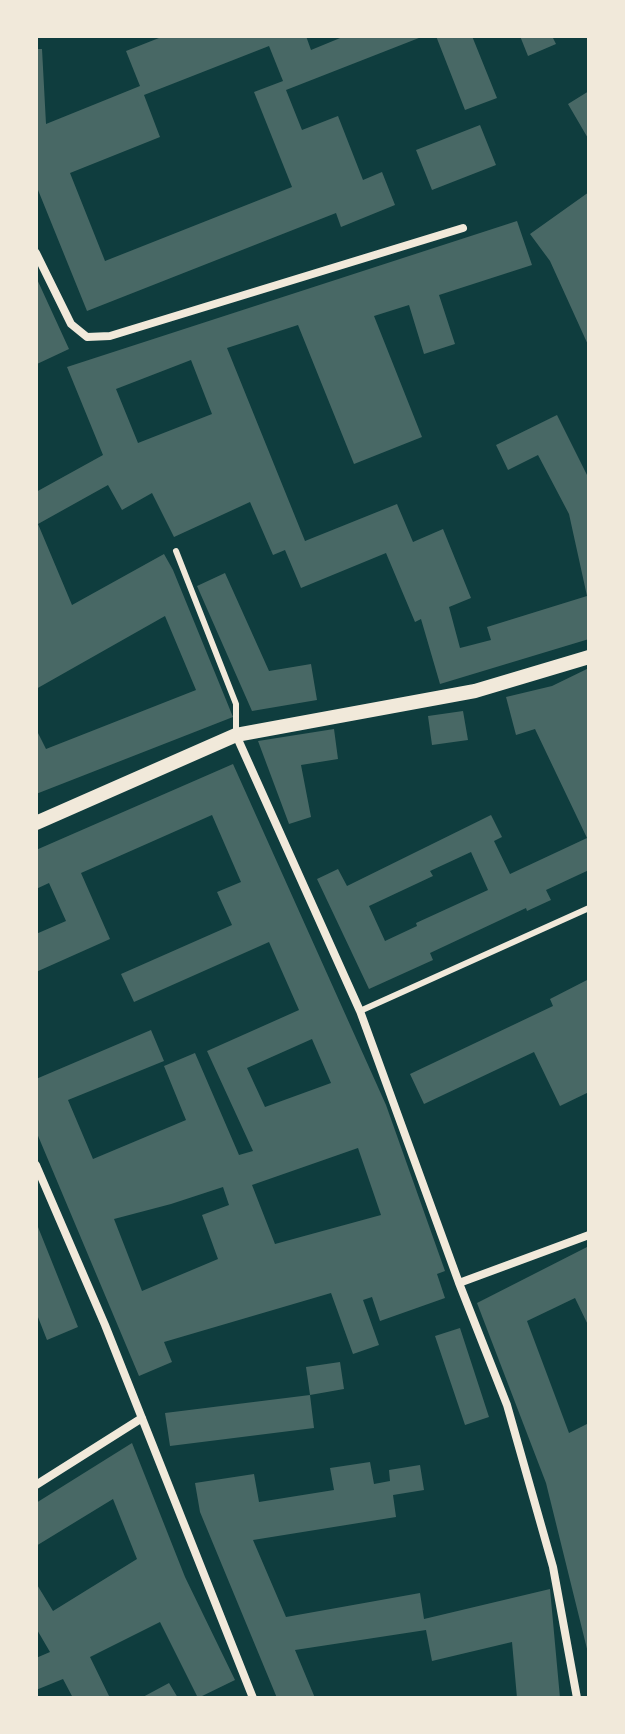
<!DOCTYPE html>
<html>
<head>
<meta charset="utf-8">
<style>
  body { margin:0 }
  #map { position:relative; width:625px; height:1734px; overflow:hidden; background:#0f3d3e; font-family:Roboto,sans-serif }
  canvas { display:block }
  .frame { position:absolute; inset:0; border:38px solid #f1e9da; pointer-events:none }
</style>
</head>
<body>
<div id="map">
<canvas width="625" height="1734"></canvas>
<div class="frame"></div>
</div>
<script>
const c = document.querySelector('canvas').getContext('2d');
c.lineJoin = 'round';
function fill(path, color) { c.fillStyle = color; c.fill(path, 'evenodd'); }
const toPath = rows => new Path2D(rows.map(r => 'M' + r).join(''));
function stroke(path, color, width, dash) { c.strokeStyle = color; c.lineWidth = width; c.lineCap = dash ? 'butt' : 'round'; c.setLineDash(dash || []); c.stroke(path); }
fill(toPath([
  [164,36,306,36,311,50,345,36,424,36,286,90,302,130,338,116,363,180,382,172,395,205,341,227,336,213,87,311,36,185,36,49,42,49,46,124,140,86,126,51],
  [269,46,283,81,254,92,292,187,105,261,70,173,160,137,144,95],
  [436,36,472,36,497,98,465,110],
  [520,36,552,36,556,44,528,56],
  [589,91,589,140,568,104],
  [480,125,496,165,432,190,416,150],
  [589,192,589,347,550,261,530,234],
  [517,221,532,265,439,295,455,344,424,354,409,305,374,316,422,437,354,464,298,325,227,348,305,541,397,504,413,542,443,529,471,598,449,607,460,648,491,640,487,627,587,596,569,514,538,455,508,470,496,445,557,415,589,479,589,639,440,684,421,619,415,622,386,553,301,588,285,550,273,555,250,502,174,537,152,493,122,510,108,485,38,524,72,605,164,554,173,570,233,717,36,794,36,729,46,749,196,690,165,616,36,689,36,492,103,455,67,367],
  [191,360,212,414,138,443,116,389],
  [36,277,69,349,37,364,36,362],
  [225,573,269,671,311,664,317,700,252,711,197,586],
  [589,668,589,870,546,890,551,900,527,911,526,908,430,953,433,960,369,989,317,879,338,869,347,886,491,815,502,837,494,841,510,874,587,838,535,729,516,735,506,697,552,686],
  [471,852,488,890,416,923,417,926,385,941,369,906,433,876,430,871],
  [463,711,468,740,432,745,428,716],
  [334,729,338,759,301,765,311,817,289,824,258,741],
  [233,764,386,1105,445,1271,437,1274,445,1298,380,1321,372,1297,363,1300,379,1345,353,1354,331,1293,164,1342,172,1362,139,1376,36,1131,36,1079,151,1030,164,1061,68,1100,93,1159,186,1120,164,1066,195,1053,239,1155,253,1151,207,1051,299,1010,269,942,134,1002,121,974,232,925,217,892,241,882,212,815,81,873,110,939,36,972,36,934,66,921,49,883,36,889,36,850],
  [312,1039,331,1083,265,1107,247,1068],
  [358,1148,381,1215,275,1244,252,1185],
  [223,1187,229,1205,202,1215,218,1259,142,1291,114,1219,171,1204],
  [589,979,589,1092,560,1106,534,1052,424,1104,410,1074,553,1006,550,999],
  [36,1222,78,1327,47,1340,36,1312],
  [589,1246,589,1327,575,1298,527,1321,569,1433,589,1423,588,1653,546,1483,477,1303],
  [460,1328,489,1417,465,1425,435,1336],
  [340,1362,344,1389,310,1395,314,1428,170,1446,165,1413,310,1395,306,1367],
  [132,1443,185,1577,235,1680,198,1698,160,1622,90,1657,110,1698,73,1698,63,1679,36,1690,36,1658,50,1652,36,1628,36,1583,53,1611,137,1559,113,1499,36,1546,36,1503],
  [370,1462,374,1484,390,1481,389,1470,420,1465,424,1490,393,1495,396,1517,253,1540,286,1617,420,1593,424,1619,550,1589,560,1698,517,1698,512,1642,432,1661,426,1630,295,1650,315,1698,277,1698,200,1512,195,1483,254,1474,259,1502,334,1490,330,1468],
  [169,1683,178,1698,141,1698]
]), '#486865');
stroke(toPath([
  [176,551,236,704,236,735],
  [360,1011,589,908]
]), '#f1e9da', 6);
stroke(toPath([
  [36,253,71,324,87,337,110,336,463,228],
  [236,735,360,1011,459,1283,507,1405,553,1567,577,1698],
  [36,1165,105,1325,253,1698],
  [459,1283,589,1235],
  [36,1485,142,1418]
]), '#f1e9da', 8);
stroke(toPath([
  [36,823,236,735,475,691,589,657]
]), '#f1e9da', 14);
</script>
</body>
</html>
